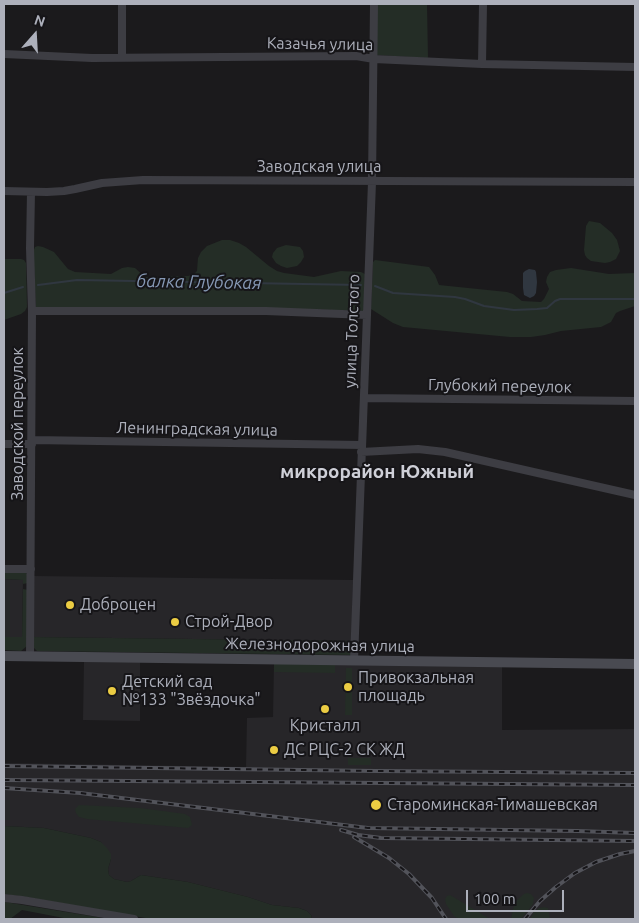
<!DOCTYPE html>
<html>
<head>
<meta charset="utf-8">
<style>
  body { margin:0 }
  #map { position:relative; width:639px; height:923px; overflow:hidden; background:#1b1a1c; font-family:Ubuntu,sans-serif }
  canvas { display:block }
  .frame { position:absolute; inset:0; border:5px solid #adb0bb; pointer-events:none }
  .north { position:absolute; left:10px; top:10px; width:50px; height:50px; -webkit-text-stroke:4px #161518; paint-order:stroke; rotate:19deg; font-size:14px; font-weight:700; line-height:20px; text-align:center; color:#adb0bb }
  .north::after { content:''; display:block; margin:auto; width:18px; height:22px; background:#adb0bb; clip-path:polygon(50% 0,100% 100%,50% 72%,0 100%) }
  .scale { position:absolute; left:466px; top:890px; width:98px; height:22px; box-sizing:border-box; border:2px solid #adb0bb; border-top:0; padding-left:6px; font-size:15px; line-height:18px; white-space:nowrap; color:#adb0bb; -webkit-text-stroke:4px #161518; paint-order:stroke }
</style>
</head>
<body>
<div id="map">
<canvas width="639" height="923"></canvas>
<div class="frame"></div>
<div class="north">N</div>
<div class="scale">100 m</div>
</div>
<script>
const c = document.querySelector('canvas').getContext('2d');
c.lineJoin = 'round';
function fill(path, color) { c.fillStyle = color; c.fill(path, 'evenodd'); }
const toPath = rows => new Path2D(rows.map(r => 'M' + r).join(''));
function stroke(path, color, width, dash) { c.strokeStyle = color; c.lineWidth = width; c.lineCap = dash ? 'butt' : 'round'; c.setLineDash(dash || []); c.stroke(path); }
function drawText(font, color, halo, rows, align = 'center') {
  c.font = font + ' Ubuntu,sans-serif'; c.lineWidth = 4; c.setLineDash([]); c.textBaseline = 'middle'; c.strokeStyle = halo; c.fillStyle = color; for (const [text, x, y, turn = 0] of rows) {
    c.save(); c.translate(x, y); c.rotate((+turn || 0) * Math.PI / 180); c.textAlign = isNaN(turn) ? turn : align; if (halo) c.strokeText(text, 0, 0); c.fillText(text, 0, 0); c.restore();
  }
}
fill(toPath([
  [34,576,353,580,352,641,33,637],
  [4,579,23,580,22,637,4,637],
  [84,661,140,662,140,721,83,720],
  [274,663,502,666,502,730,635,729,635,919,312,919,311,915,307,911,299,908,272,905,248,897,188,882,141,875,131,881,127,882,114,879,109,875,108,869,111,859,101,842,91,838,44,828,4,826,4,763,246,767,247,718,273,717]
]), '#272629');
fill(toPath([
  [377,4,427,4,428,58,377,55],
  [589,221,600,223,612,233,617,240,620,251,616,259,610,262,605,263,591,261,587,258,585,255,584,250,586,226],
  [222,240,230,240,239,243,246,247,269,266,277,271,284,273,314,277,341,271,361,272,365,274,364,311,299,309,36,308,33,252,35,247,38,246,43,247,54,252,68,269,75,272,111,274,122,268,128,267,135,268,145,277,154,277,188,276,194,274,197,271,198,258,201,252,207,246],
  [286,245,300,247,303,251,304,257,301,262,297,266,287,268,281,266,276,263,272,257,273,253,277,248],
  [4,259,21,259,24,260,26,263,27,307,25,311,21,314,4,320],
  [375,260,429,267,435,275,439,285,507,292,513,294,522,301,541,302,544,299,549,289,546,282,547,277,550,272,556,270,571,268,609,274,635,273,635,306,620,311,616,313,611,322,601,327,561,331,545,335,531,337,510,337,403,327,393,323,371,309,373,262],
  [4,572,26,573,28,575,28,583,23,584,23,580,4,579],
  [23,589,28,590,27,646,21,651,4,650,4,637,22,637],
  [33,637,352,641,352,655,37,651,33,647],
  [274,663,335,663,335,673,274,672],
  [346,668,352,668,352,715,345,715],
  [348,758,371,758,371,765,348,765],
  [79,805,140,808,185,814,190,817,192,825,188,828,87,819,79,817,76,813,75,809],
  [4,826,44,828,91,838,101,842,107,848,111,854,111,859,108,869,109,875,114,879,127,882,131,881,141,875,188,882,248,897,272,905,299,908,307,911,311,915,312,919,151,919,26,897,4,894],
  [527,893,531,894,534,898,533,904,521,919,511,919,513,909,517,900,524,894],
  [450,895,490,919,459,919,454,916,446,904,445,899,447,896],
  [4,902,11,903,109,919,69,919,22,910,10,919,4,919],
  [544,907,548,908,550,919,530,919,534,912,539,908]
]), '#242d26');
fill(toPath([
  [529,269,535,270,536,272,537,282,536,293,534,296,530,298,524,295,523,288,523,273,525,271]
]), '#303740');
stroke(toPath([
  [38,285,77,280,361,285],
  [375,286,393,293,455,297,465,299,484,306,514,310,537,309,547,308,555,301,560,299,635,299],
  [4,293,23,287]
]), '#303740', 2);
stroke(toPath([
  [122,4,122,58],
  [4,54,92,58,356,56,374,59,482,64,635,67],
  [482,64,483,4],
  [4,191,47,192,64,191,75,189,102,183,143,180,635,182],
  [32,311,266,311,367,315],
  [364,398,635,401],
  [32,440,362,445],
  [4,444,32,444],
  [361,452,418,449,445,452,635,495],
  [4,569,31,569],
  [30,656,32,311,30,248,31,192],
  [354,660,372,182,374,4],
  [4,898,22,900,134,919]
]), '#3d3d43', 8);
stroke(toPath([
  [4,656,635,664]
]), '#494a51', 10);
const rail = toPath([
  [4,766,376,771,635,773],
  [4,780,635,785],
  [4,788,80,793,368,828,577,831,635,833],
  [341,830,358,835,381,838,635,841],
  [354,837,389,858,409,874,432,898,446,919],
  [525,919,540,901,556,887,575,873,596,862,620,854,635,851]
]);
stroke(rail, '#52535a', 4);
stroke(rail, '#161518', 2, [5.5]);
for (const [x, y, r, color] of [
  [70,605,5,"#ebcc43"],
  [175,622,5,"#ebcc43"],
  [348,687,5,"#ebcc43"],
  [112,691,5,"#ebcc43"],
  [325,709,5,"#ebcc43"],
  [274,750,5,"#ebcc43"],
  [376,805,6,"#ebcc43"]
]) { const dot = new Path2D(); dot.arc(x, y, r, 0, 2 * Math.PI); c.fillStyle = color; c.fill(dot); stroke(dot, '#161518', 2); }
drawText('16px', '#adb0bb', '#161518', [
  ["Казачья улица",320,44,1],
  ["Заводская улица",319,167],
  ["улица Толстого",352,331,-88],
  ["Глубокий переулок",500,386,1],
  ["Заводской переулок",18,424,-90],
  ["Ленинградская улица",197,429,1],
  ["Железнодорожная улица",320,645,1]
]);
drawText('16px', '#adb0bb', '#161518', [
  ["Доброцен",80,605],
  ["Строй-Двор",185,622],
  ["Привокзальная",358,678],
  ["площадь",358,696],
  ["Детский сад",122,682],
  ["№133 \"Звёздочка\"",122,700],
  ["Кристалл",325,726,"center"],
  ["ДС РЦС-2 СК ЖД",284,750],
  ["Староминская-Тимашевская",387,805]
], 'left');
drawText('italic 18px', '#8698b4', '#161518', [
  ["балка Глубокая",199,282,1]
]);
drawText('bold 19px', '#cecfd7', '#161518', [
  ["микрорайон Южный",377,472]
]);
</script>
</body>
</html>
